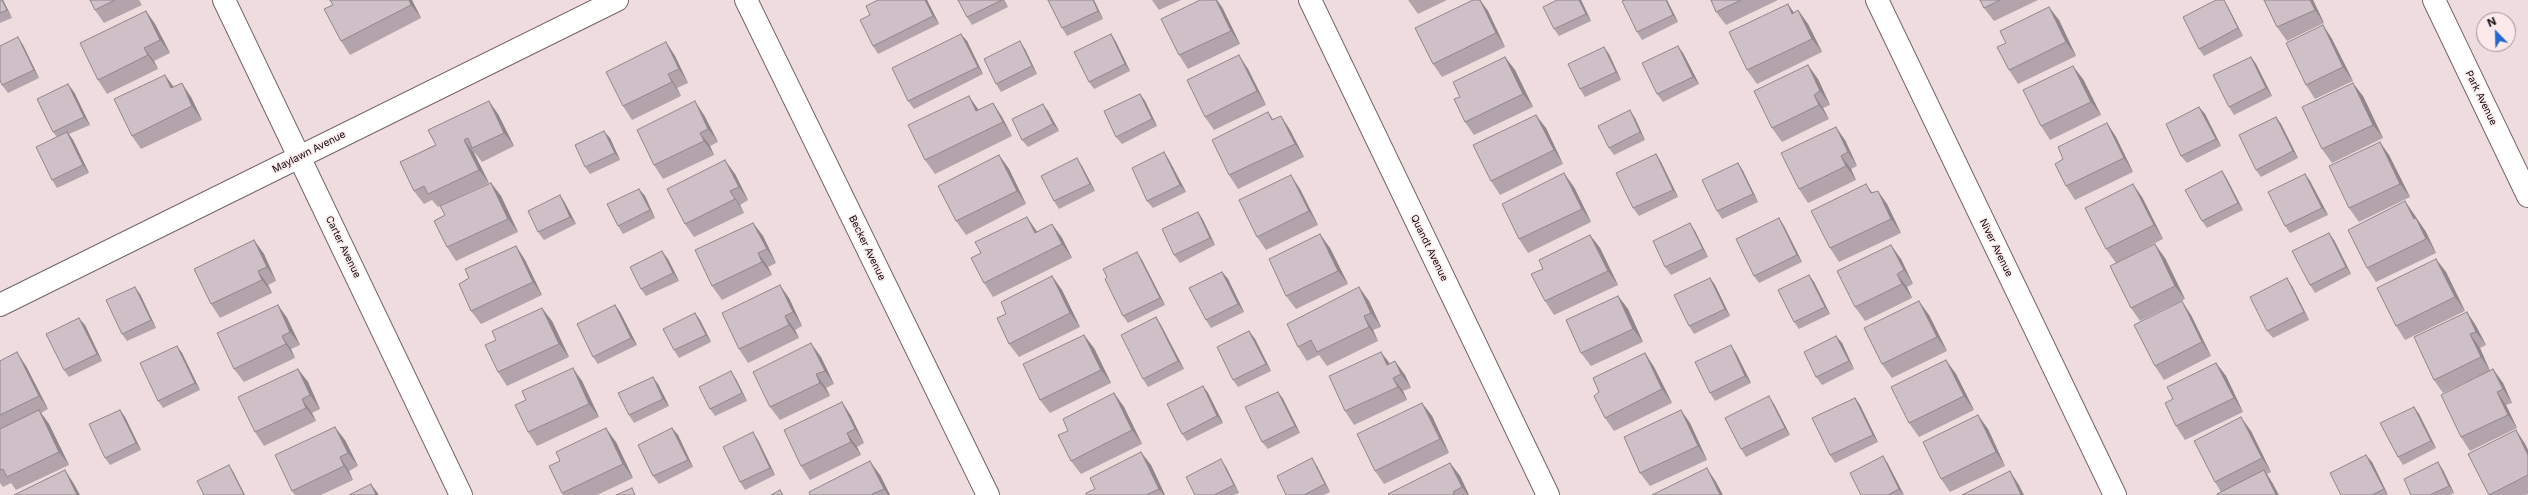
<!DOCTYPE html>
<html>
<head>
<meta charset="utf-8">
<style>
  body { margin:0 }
  #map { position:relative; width:2528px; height:495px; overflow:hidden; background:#eedcde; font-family:Inter,sans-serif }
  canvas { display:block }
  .north { position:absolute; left:2476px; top:12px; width:40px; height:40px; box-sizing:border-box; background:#fceaeb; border:1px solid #9e9192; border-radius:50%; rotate:337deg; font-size:11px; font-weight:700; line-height:16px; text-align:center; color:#110b0c }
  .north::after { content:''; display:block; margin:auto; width:14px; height:18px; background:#2368d4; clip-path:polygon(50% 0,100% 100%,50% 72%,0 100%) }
</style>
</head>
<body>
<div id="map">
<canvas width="2528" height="495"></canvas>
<div class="north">N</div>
</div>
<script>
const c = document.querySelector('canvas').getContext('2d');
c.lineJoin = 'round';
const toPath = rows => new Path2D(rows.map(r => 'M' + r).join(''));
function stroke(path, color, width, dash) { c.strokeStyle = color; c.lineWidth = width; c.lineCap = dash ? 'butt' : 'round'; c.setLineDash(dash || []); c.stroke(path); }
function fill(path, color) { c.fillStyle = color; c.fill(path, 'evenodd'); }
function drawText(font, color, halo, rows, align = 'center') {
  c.font = font + ' Inter,sans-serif'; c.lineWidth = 3; c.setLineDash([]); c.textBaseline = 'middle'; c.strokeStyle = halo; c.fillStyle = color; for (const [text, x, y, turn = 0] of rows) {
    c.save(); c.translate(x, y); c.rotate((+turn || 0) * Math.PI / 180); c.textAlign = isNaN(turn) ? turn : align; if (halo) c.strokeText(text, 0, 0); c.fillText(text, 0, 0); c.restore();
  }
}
const street = toPath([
  [224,0,461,495],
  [746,0,988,495],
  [1310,0,1548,495],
  [1877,0,2115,495],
  [2434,0,2528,196],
  [0,305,617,0]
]);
stroke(street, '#746465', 24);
stroke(street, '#fff', 22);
fill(toPath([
  [0,0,3,0,12,18,0,23],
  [90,0,139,0,142,5,104,23,95,10],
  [330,0,412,0,421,18,350,55,341,41,333,5],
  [878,0,927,0,939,24,878,54,873,46,870,15],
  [958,0,1004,0,1008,7,972,25,967,17],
  [1048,0,1094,0,1103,19,1067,36,1062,28],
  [1152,0,1181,0,1159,10],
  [1408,0,1447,0,1418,14],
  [1473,0,1480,0,1488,11,1505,47,1442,77,1433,64],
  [1581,0,1591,21,1559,36,1554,29],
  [1667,0,1678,22,1642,40,1637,32],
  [1711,0,1778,0,1726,25,1716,12],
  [1980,0,2038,0,1994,21,1984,8],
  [2264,0,2313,0,2324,23,2287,41,2277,27],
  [2227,5,2243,36,2204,56,2199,49],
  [1222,7,1240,44,1188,69,1179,55],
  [1798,10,1808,24,1822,52,1757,84,1747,70,1794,13],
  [146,11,155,24,170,53,154,61,158,69,107,94,98,80],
  [2059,20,2076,56,2018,84,2009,70],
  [2323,25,2332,39,2353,81,2315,99,2306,85],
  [1111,34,1116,42,1130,71,1094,89,1089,82],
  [967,41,983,74,914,109,908,101],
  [666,42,675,56,688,83,677,88,681,96,632,120,623,106],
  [23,45,39,78,8,93,2,85],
  [1025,49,1037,74,1001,92,996,84],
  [1683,53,1699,84,1663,102,1657,94],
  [1609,54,1621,80,1585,97,1580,89],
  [1505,57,1515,70,1533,107,1474,135,1465,122,1460,97],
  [2251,57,2256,64,2272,96,2234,115,2229,107],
  [1248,69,1266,105,1214,130,1205,117],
  [165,75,174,87,191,97,202,120,141,149,132,136],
  [1818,79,1830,105,1823,108,1829,119,1782,142,1772,128],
  [2083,79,2101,115,2050,140,2041,126],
  [74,92,90,125,69,134,73,140,89,173,57,188,52,180,57,137,53,132],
  [1140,94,1145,101,1157,126,1122,144,1116,137],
  [2363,96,2383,138,2332,163,2322,149],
  [993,103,1002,117,1012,136,935,174,925,160,979,110],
  [2199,107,2205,114,2221,146,2187,163,2181,156],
  [1048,111,1059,131,1028,147,1022,140],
  [1268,112,1273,119,1281,116,1290,130,1304,157,1238,189,1229,175],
  [498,114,514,146,482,162,475,153,474,153,489,183,438,207,432,200,424,204,414,191,400,162],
  [704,115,718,142,710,146,714,155,663,179,654,165],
  [2276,117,2281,124,2298,158,2261,177,2256,170],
  [1635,118,1645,140,1614,155,1609,148],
  [2107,123,2116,137,2133,172,2075,200,2066,186,2063,159],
  [1546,128,1563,164,1500,195,1491,181],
  [610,138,620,160,590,174,585,167],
  [1845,140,1857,166,1851,169,1856,180,1808,203,1799,189],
  [1164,152,1169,160,1186,192,1153,208,1147,201],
  [1656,154,1661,162,1678,197,1639,216,1633,208],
  [999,155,1009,169,1026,204,966,235,956,221],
  [2389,155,2410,197,2359,222,2349,208],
  [1738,163,1743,171,1758,202,1722,219,1717,211],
  [1082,166,1095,191,1059,209,1054,201],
  [2222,171,2227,179,2243,210,2207,228,2202,221],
  [735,174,748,200,740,205,744,213,694,237,685,224],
  [2305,174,2310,181,2328,215,2290,233,2285,226],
  [491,183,501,196,518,232,456,261,447,247,445,215],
  [1574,187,1591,222,1528,253,1519,239],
  [639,189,645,196,655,218,623,234,618,226],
  [1300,189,1318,225,1266,250,1257,237],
  [1873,193,1887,204,1901,233,1839,262,1830,248],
  [560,195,565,203,576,224,544,240,538,232],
  [2142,197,2163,239,2116,263,2106,249],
  [2405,201,2426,232,2436,253,2376,282,2367,268],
  [1198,212,1203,220,1215,245,1180,263,1174,255],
  [1779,218,1784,226,1802,262,1759,283,1754,276],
  [753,223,763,236,776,263,768,267,772,275,722,300,712,286],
  [1052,224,1062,238,1072,258,993,297,984,283,1036,230,1037,232],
  [1695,231,1708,257,1671,275,1665,267],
  [1590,235,1600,248,1618,285,1554,315,1545,301,1543,269],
  [254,240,264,254,276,281,268,285,272,293,220,318,211,304],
  [2334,240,2351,274,2315,293,2310,285],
  [516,246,525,260,542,295,481,324,471,311,469,278],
  [1330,248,1348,284,1296,309,1286,296],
  [2165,258,2185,299,2140,321,2131,308],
  [668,259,679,281,646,296,641,289],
  [1901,259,1913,284,1907,287,1912,298,1865,321,1855,307],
  [2436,259,2446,272,2465,311,2405,340,2396,326],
  [1142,260,1165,305,1128,323,1123,316,1107,277],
  [1222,272,1228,279,1244,312,1211,328,1206,320],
  [1809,275,1814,282,1830,314,1799,329,1794,322],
  [1052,276,1062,290,1080,327,1019,357,1009,344,1006,314],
  [1710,278,1715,285,1730,316,1694,334,1689,326],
  [2292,286,2309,320,2273,338,2267,331],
  [140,294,156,328,127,341,122,334],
  [1618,296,1628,309,1643,342,1591,366,1581,353],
  [789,298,802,326,795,330,799,338,748,363,739,349],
  [1369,301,1381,327,1373,330,1378,341,1327,366,1319,355,1307,361,1298,347],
  [278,305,287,318,300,345,291,349,295,358,244,382,234,369],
  [615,305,620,312,637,345,598,364,593,357],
  [2467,312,2476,326,2486,345,2480,348,2490,371,2443,393,2434,380],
  [695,313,700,320,711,342,679,358,674,350],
  [1929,315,1947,351,1892,378,1882,364],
  [2191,315,2211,356,2164,380,2155,366],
  [1156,317,1161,325,1184,369,1148,387,1143,379],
  [552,321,569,357,507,386,498,372,496,340],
  [85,325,102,361,69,377,64,370],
  [1249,331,1255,339,1271,371,1238,387,1233,380],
  [1836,336,1842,343,1854,369,1822,385,1816,377],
  [177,346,182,353,200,390,163,408,158,401],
  [1094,348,1111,383,1050,413,1040,400],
  [1645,353,1654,367,1672,403,1614,431,1605,418,1599,392],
  [1736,353,1751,383,1715,401,1710,393],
  [821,357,834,384,826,388,830,396,780,420,770,407],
  [0,361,26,366,48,409,41,413,49,424,69,465,16,490,11,483,3,487,0,483],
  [1395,361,1405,375,1411,388,1403,391,1407,400,1354,425,1345,411,1390,364],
  [2216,363,2226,376,2243,412,2185,440,2176,426,2173,399],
  [298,369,308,382,320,409,312,413,316,421,264,446,255,432],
  [2493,369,2503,383,2512,403,2506,405,2517,428,2470,451,2461,437],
  [1956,374,1974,410,1919,437,1909,423],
  [736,379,747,401,715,416,710,409],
  [582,381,599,417,537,446,528,432],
  [658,384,669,406,634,423,629,415],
  [1203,386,1208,393,1223,423,1187,441,1182,434],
  [1278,392,1283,399,1300,433,1268,449,1262,442],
  [1114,393,1124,407,1142,444,1081,474,1071,461,1068,431],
  [1855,398,1860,405,1878,442,1835,463,1830,455],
  [842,402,851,416,864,443,857,447,861,455,810,480,801,466],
  [1422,403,1432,416,1449,453,1384,484,1375,471],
  [1774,404,1790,435,1746,457,1741,449],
  [2414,407,2419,414,2436,448,2403,465,2398,457],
  [120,410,125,417,141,450,110,465,105,458],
  [1690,423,1707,460,1650,486,1640,473],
  [672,428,678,435,693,467,659,484,653,476],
  [1988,429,2005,466,1950,492,1941,479],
  [2516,430,2525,444,2528,450,2528,494,2525,495,2489,495],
  [2251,431,2271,472,2267,474,2273,484,2221,492,2215,482],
  [345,440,358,466,349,471,353,480,321,495,295,495,292,491],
  [758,440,775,475,745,490,740,482],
  [616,442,633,478,597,495,563,495,562,493],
  [1883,456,1888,464,1904,495,1861,495],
  [2372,462,2388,495,2341,495],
  [1450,463,1460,476,1469,495,1389,495],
  [1151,465,1165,495,1086,495,1095,489],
  [1317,466,1330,492,1324,495,1286,495],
  [1226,467,1239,493,1234,495,1195,495],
  [2443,470,2454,493,2450,495,2411,495],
  [880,475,890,495,810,495]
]), '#b2a4aa');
fill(toPath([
  [2,0,3,0,12,18,7,10],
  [409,0,412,0,421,18,411,5],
  [925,0,927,0,939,24,933,16],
  [1003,0,1004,0,1008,7],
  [1093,0,1094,0,1103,19,1098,11],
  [1216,0,1217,0,1222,7,1240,44,1231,31],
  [1480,0,1488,11,1505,47,1496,33],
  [1579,0,1581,0,1591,21,1586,14],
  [1666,0,1667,0,1678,22,1673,15],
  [2224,0,2227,5,2243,36,2238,28],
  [2310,0,2313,0,2324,23,2315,10],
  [1788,4,1797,17,1792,14],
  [2049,7,2059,20,2076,56,2066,42],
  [1798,10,1808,24,1822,52,1812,39],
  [146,11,155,24,170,53,160,40],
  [2323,25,2332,39,2353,81,2343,67],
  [961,34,967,41,983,74,978,67],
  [1111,34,1116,42,1130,71,1125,64],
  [18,37,23,45,39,78,34,70],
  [1020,41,1025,49,1037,74,1032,66],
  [666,42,675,56,688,83,679,69],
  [1678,46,1683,53,1699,84,1693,77],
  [1604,47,1609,54,1621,80,1616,72],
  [144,48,154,61,158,69,148,55],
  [1239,55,1248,69,1266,105,1257,91],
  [1505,57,1515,70,1533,107,1523,94],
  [2251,57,2256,64,2272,96,2266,88],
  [1808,65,1818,79,1830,105,1820,91],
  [2073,66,2083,79,2101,115,2091,102],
  [668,74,677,88,681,96,672,82],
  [165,75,174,88,171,88],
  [182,83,191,97,202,120,192,106],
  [2353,83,2363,96,2383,138,2373,125],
  [68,84,74,92,90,125,84,117],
  [1140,94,1145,101,1157,126,1152,119],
  [1814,95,1823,108,1829,119,1819,105],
  [969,96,978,109,986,125,976,111],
  [489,101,498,114,514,146,504,133],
  [695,101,704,115,718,142,708,129],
  [993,103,1002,117,1012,136,1003,122],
  [1043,104,1048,111,1059,131,1053,124],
  [2199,107,2205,114,2221,146,2216,139],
  [1630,110,1635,118,1645,140,1640,132],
  [1536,115,1546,128,1563,164,1554,150],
  [1281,116,1290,130,1304,157,1295,144],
  [2276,117,2281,124,2298,158,2293,151],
  [2107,123,2116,137,2133,172,2124,158],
  [1836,127,1845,140,1857,166,1848,152],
  [604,131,610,138,620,160,615,153],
  [67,132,73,140,89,173,83,165],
  [700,133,710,146,714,155,704,141],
  [464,140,474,153,489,183,479,170],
  [2380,142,2389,155,2410,197,2400,184],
  [1164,152,1169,160,1186,192,1180,185],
  [1656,154,1661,162,1678,197,1673,190],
  [999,155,1009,169,1026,204,1017,191],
  [1841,156,1851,169,1856,180,1846,166],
  [1077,158,1082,166,1095,191,1090,184],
  [725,160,735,174,748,200,739,187],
  [1738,163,1743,171,1758,202,1753,194],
  [2222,171,2227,179,2243,210,2238,203],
  [1564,173,1574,187,1591,222,1582,209],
  [2305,174,2310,181,2328,215,2322,208],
  [1291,175,1300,189,1318,225,1309,211],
  [491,183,501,196,518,232,508,219],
  [1866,184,1876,198,1871,193],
  [2133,184,2142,197,2163,239,2154,225],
  [639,189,645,196,655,218,650,210],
  [730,191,740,205,744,213,735,199],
  [1878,191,1887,204,1901,233,1891,219],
  [560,195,565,203,576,224,570,217],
  [2405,201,2426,232,2436,253,2414,219],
  [1198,212,1203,220,1215,245,1210,238],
  [1027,217,1036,230,1044,247,1035,233],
  [1779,218,1784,226,1802,262,1797,255],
  [753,223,763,236,776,263,767,249],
  [1690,223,1695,231,1708,257,1703,249],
  [1052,224,1062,238,1072,258,1062,244],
  [2329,233,2334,240,2351,274,2346,267],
  [1320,234,1330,248,1348,284,1338,271],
  [1590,235,1600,248,1618,285,1608,271],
  [254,240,264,254,276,281,267,267],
  [2155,244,2165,258,2185,299,2175,286],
  [1891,245,1901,259,1913,284,1904,270],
  [516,246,525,260,542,295,533,282],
  [662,251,668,259,679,281,673,273],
  [1137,252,1142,260,1165,305,1160,298],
  [758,253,768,267,772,275,762,262],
  [2436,259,2446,272,2465,311,2455,297],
  [258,271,268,285,272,293,262,280],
  [1222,272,1228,279,1244,312,1238,304],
  [1897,274,1907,287,1912,298,1902,284],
  [1809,275,1814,282,1830,314,1825,307],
  [1052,276,1062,290,1080,327,1070,313],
  [1710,278,1715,285,1730,316,1725,309],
  [2287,278,2292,286,2309,320,2304,312],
  [780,285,789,298,802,326,793,312],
  [135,287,140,294,156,328,151,320],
  [1359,287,1369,301,1381,327,1371,313],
  [1618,296,1628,309,1643,342,1633,329],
  [1919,301,1929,315,1947,351,1937,337],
  [2182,301,2191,315,2211,356,2202,342],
  [278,305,287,318,300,345,290,332],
  [615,305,620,312,637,345,631,338],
  [542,308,552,321,569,357,559,344],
  [2467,312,2476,326,2486,345,2476,332],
  [695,313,700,320,711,342,706,335],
  [785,316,795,330,799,338,789,325],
  [1364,316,1373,330,1378,341,1369,327],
  [1156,317,1161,325,1184,369,1178,361],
  [79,318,85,325,102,361,97,354],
  [1249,331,1255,339,1271,371,1266,364],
  [2470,334,2480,348,2490,371,2481,357],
  [1084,335,1094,348,1111,383,1101,370],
  [282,336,291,349,295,358,286,344],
  [1836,336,1842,343,1854,369,1849,361],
  [811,343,821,357,834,384,825,371],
  [1731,345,1736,353,1751,383,1745,376],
  [177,346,182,353,200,390,195,383],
  [17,352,26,366,48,409,39,396],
  [1381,352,1391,365,1397,378,1387,365],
  [1645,353,1654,367,1672,403,1662,389],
  [1946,360,1956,374,1974,410,1964,396],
  [1395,361,1405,375,1411,388,1401,374],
  [2216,363,2226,376,2243,412,2234,398],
  [573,368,582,381,599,417,589,404],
  [298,369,308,382,320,409,310,395],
  [2493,369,2503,383,2512,403,2503,389],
  [731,371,736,379,747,401,742,393],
  [816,374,826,388,830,396,820,383],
  [653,377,658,384,669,406,663,399],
  [1393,378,1403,391,1407,400,1398,387],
  [1203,386,1208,393,1223,423,1217,416],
  [1278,392,1283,399,1300,433,1295,426],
  [2497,392,2506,405,2517,428,2508,415],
  [1114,393,1124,407,1142,444,1132,430],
  [1769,396,1774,404,1790,435,1785,428],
  [1855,398,1860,405,1878,442,1873,435],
  [302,399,312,413,316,421,306,408],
  [842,402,851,416,864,443,855,429],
  [1422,403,1432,416,1449,453,1440,439],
  [2414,407,2419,414,2436,448,2431,441],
  [39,410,49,424,69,465,59,452],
  [120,410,125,417,141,450,136,443],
  [1681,410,1690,423,1707,460,1698,446],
  [1978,415,1988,429,2005,466,1996,452],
  [2241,417,2251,431,2271,472,2262,458],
  [335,427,345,440,358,466,348,453],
  [606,428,616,442,633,478,623,464],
  [672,428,678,435,693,467,688,460],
  [2516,430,2525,444,2528,450,2528,455],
  [753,432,758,440,775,475,770,468],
  [847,433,857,447,861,455,851,442],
  [1141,452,1151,465,1165,495,1164,495,1159,489],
  [2366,455,2372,462,2388,495,2384,489],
  [1883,456,1888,464,1904,495,1899,489],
  [340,457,349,471,353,480,344,466],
  [1312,458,1317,466,1330,492,1325,484],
  [1221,459,1226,467,1239,493,1234,485],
  [870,461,880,475,890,495,888,495,884,489],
  [2438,462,2443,470,2454,493,2449,486],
  [1450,463,1460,476,1469,495,1468,495,1462,487],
  [229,465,234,473,245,495,244,495],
  [1707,468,1716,482,1723,495,1720,495],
  [65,470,74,484,80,495,77,495],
  [2264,470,2273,484,2279,495,2276,495],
  [2010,471,2019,485,2024,495,2021,495],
  [371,484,379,495,376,495]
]), '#91868b');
const building = toPath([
  [0,0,2,0,7,10,0,13,0,0],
  [90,0,115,0,95,10,90,0],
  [330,0,409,0,411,5,341,41,324,9,333,5,330,0],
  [878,0,925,0,933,16,873,46,860,20,870,15,866,6,878,0],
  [958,0,1002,0,967,17,958,0],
  [1048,0,1093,0,1098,11,1062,28,1048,0],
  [1200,0,1216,0,1231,31,1179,55,1161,19,1200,0],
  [1473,0,1480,0,1496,33,1433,64,1415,28,1473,0],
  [1557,0,1579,0,1586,14,1554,29,1543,7,1557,0],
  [1625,0,1666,0,1673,15,1637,32,1622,1,1625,0],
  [1711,0,1741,0,1716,12,1711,0],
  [1980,0,2000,0,1984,8,1980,0],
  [2216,0,2224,0,2238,28,2199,49,2183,17,2216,0],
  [2264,0,2310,0,2315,10,2277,27,2264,0],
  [1788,4,1792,14,1798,10,1812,39,1747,70,1729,32,1788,4],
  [2049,7,2066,42,2009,70,1997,47,2006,43,2000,31,2049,7],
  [146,11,160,40,144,48,148,55,98,80,80,43,146,11],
  [2323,25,2343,67,2306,85,2286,43,2323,25],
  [961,34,978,67,908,101,892,68,961,34],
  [1111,34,1125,64,1089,82,1074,52,1111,34],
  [18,37,34,70,2,85,0,80,0,46,18,37],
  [1020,41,1032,66,996,84,984,59,1020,41],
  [666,42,679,69,668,74,672,82,623,106,606,72,666,42],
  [1678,46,1693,77,1657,94,1642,63,1678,46],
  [1604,47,1616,72,1580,89,1568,64,1604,47],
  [1239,55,1257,91,1205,117,1187,80,1239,55],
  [1505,57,1523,94,1465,122,1454,99,1460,97,1453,82,1505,57],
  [2251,57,2266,88,2229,107,2213,75,2251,57],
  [1808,65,1820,91,1814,95,1819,105,1772,128,1754,91,1808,65],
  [2073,66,2091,102,2041,126,2023,90,2073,66],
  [165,75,171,88,182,83,192,106,132,136,114,99,165,75],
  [2353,83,2373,125,2322,149,2302,107,2353,83],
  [68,84,84,117,53,132,37,99,68,84],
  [1140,94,1152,119,1116,137,1104,111,1140,94],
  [969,96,976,111,993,103,1003,122,925,160,908,125,969,96],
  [489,101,504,133,472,148,468,138,464,140,479,170,428,194,424,186,414,191,400,162,436,145,428,130,489,101],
  [695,101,708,129,700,133,704,141,654,165,637,130,695,101],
  [1043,104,1053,124,1022,140,1012,119,1043,104],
  [2199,107,2216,139,2181,156,2166,124,2199,107],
  [1630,110,1640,132,1609,148,1598,126,1630,110],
  [1268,112,1272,120,1281,116,1295,144,1229,175,1212,140,1268,112],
  [1536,115,1554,150,1491,181,1473,145,1536,115],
  [2276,117,2293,151,2256,170,2239,135,2276,117],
  [2107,123,2124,158,2066,186,2055,164,2063,159,2058,147,2107,123],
  [1836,127,1848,152,1841,156,1846,166,1799,189,1781,153,1836,127],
  [604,131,615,153,585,167,575,145,604,131],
  [67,132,83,165,52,180,36,147,67,132],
  [2380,142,2400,184,2349,208,2329,166,2380,142],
  [1164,152,1180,185,1147,201,1132,168,1164,152],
  [1656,154,1673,190,1633,208,1616,173,1656,154],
  [999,155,1017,191,956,221,938,186,999,155],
  [1077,158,1090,184,1054,201,1041,176,1077,158],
  [725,160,739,187,730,191,735,199,685,224,667,189,725,160],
  [1738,163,1753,194,1717,211,1702,180,1738,163],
  [2222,171,2238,203,2202,221,2185,190,2222,171],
  [1564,173,1582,209,1519,239,1502,204,1564,173],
  [2305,174,2322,208,2285,226,2268,192,2305,174],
  [1291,175,1309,211,1257,237,1239,200,1291,175],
  [491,183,508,219,447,247,434,221,445,215,440,206,491,183],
  [1866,184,1871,193,1878,191,1891,219,1830,248,1811,211,1866,184],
  [2133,184,2154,225,2106,249,2085,208,2133,184],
  [639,189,650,210,618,226,607,204,639,189],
  [560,195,570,217,538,232,528,211,560,195],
  [2405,201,2414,219,2416,218,2426,239,2367,268,2348,230,2405,201],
  [1198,212,1210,238,1174,255,1162,229,1198,212],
  [1027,217,1035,233,1052,224,1062,244,984,283,971,258,981,253,975,242,1027,217],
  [1779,218,1797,255,1754,276,1736,239,1779,218],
  [753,223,767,249,758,253,762,262,712,286,695,250,753,223],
  [1690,223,1703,249,1665,267,1653,241,1690,223],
  [2329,233,2346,267,2310,285,2292,251,2329,233],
  [1320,234,1338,271,1286,296,1269,259,1320,234],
  [1590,235,1608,271,1545,301,1531,274,1543,269,1539,260,1590,235],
  [254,240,267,267,258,271,262,280,211,304,194,269,254,240],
  [2155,244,2175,286,2131,308,2110,266,2155,244],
  [1891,245,1904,270,1897,274,1902,284,1855,307,1837,271,1891,245],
  [516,246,533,282,471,311,459,284,469,278,465,269,516,246],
  [662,251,673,273,641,289,630,267,662,251],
  [1137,252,1160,298,1123,316,1105,279,1107,277,1103,269,1137,252],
  [2436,259,2455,297,2396,326,2377,288,2436,259],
  [1222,272,1238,304,1206,320,1189,288,1222,272],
  [1809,275,1825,307,1794,322,1778,290,1809,275],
  [1052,276,1070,313,1009,344,997,318,1006,314,1001,302,1052,276],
  [1710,278,1725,309,1689,326,1674,295,1710,278],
  [2287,278,2304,312,2267,331,2250,297,2287,278],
  [780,285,793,312,785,316,789,325,739,349,722,313,780,285],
  [135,287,151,320,122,334,106,300,135,287],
  [1359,287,1371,313,1364,316,1369,327,1317,352,1311,340,1298,347,1287,324,1359,287],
  [1618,296,1633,329,1581,353,1566,320,1618,296],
  [1919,301,1937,337,1882,364,1864,328,1919,301],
  [2182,301,2202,342,2155,366,2134,325,2182,301],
  [278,305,290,332,282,336,286,344,234,369,217,333,278,305],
  [615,305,631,338,593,357,577,324,615,305],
  [542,308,559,344,498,372,485,345,496,340,492,331,542,308],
  [2467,312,2476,332,2470,334,2481,357,2434,380,2414,337,2467,312],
  [695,313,706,335,674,350,663,329,695,313],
  [1156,317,1178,361,1143,379,1121,335,1156,317],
  [79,318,97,354,64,370,46,334,79,318],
  [1249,331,1266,364,1233,380,1217,347,1249,331],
  [1084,335,1101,370,1040,400,1023,364,1084,335],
  [1836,336,1849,361,1816,377,1804,352,1836,336],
  [811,343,825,371,816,374,820,383,770,407,753,372,811,343],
  [1731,345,1745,376,1710,393,1695,362,1731,345],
  [177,346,195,383,158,401,140,363,177,346],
  [17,352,39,396,0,415,0,361,17,352],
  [1381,352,1387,365,1395,361,1401,374,1393,378,1398,387,1345,411,1329,376,1381,352],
  [1645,353,1662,389,1605,418,1594,396,1599,392,1593,378,1645,353],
  [1946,360,1964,396,1909,423,1891,387,1946,360],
  [2216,363,2234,398,2176,426,2165,403,2173,399,2167,387,2216,363],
  [573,368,589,404,528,432,515,405,526,400,522,391,573,368],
  [298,369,310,395,302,399,306,408,255,432,238,397,298,369],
  [2493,369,2503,389,2497,392,2508,415,2461,437,2441,395,2493,369],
  [731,371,742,393,710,409,699,387,731,371],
  [653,377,663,399,629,415,618,393,653,377],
  [1203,386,1217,416,1182,434,1167,404,1203,386],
  [1278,392,1295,426,1262,442,1245,407,1278,392],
  [1114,393,1132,430,1071,461,1058,435,1068,431,1063,419,1114,393],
  [1769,396,1785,428,1741,449,1725,418,1769,396],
  [1855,398,1873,435,1830,455,1812,418,1855,398],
  [842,402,855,429,847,433,851,442,801,466,784,430,842,402],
  [1422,403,1440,439,1375,471,1357,434,1422,403],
  [2414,407,2431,441,2398,457,2380,423,2414,407],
  [39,410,59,452,7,477,3,469,0,470,0,429,39,410],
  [120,410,136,443,105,458,89,424,120,410],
  [1681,410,1698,446,1640,473,1624,437,1681,410],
  [1978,415,1996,452,1941,479,1923,442,1978,415],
  [2241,417,2262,458,2215,482,2194,441,2241,417],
  [335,427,348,453,340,457,344,466,292,491,275,455,335,427],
  [606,428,623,464,562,493,549,466,560,461,556,452,606,428],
  [672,428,688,460,653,476,638,445,672,428],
  [2516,430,2528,455,2528,475,2489,495,2468,454,2516,430],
  [753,432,770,468,740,482,723,447,753,432],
  [1141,452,1159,489,1146,495,1086,495,1086,493,1095,489,1090,478,1141,452],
  [2366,455,2384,489,2372,495,2341,495,2330,473,2366,455],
  [1883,456,1899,489,1888,495,1861,495,1850,473,1883,456],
  [1312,458,1325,484,1304,495,1286,495,1277,476,1312,458],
  [1221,459,1234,485,1214,495,1195,495,1186,477,1221,459],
  [870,461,884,489,872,494,873,495,810,495,809,492,870,461],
  [2438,462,2449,486,2430,495,2411,495,2404,479,2438,462],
  [1450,463,1462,487,1453,492,1455,495,1389,495,1388,494,1450,463],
  [229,465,244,495,204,495,197,481,229,465],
  [1707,468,1720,495,1652,495,1707,468],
  [65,470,77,495,14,495,65,470],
  [2264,470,2276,495,2217,495,2217,494,2264,470],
  [2010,471,2021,495,1962,495,2010,471],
  [371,484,376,495,349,495,371,484],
  [632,488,635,495,616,495,632,488],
  [780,490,783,495,771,495,780,490]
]);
fill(building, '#cfbfc6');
stroke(building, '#91868b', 1);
drawText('10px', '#110b0c', '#fceaeb', [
  ["Park Avenue",2481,98,64],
  ["Maylawn Avenue",309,152,-27],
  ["Carter Avenue",343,247,64],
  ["Becker Avenue",867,248,64],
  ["Quandt Avenue",1429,248,64],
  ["Niver Avenue",1996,248,64]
]);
</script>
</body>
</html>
